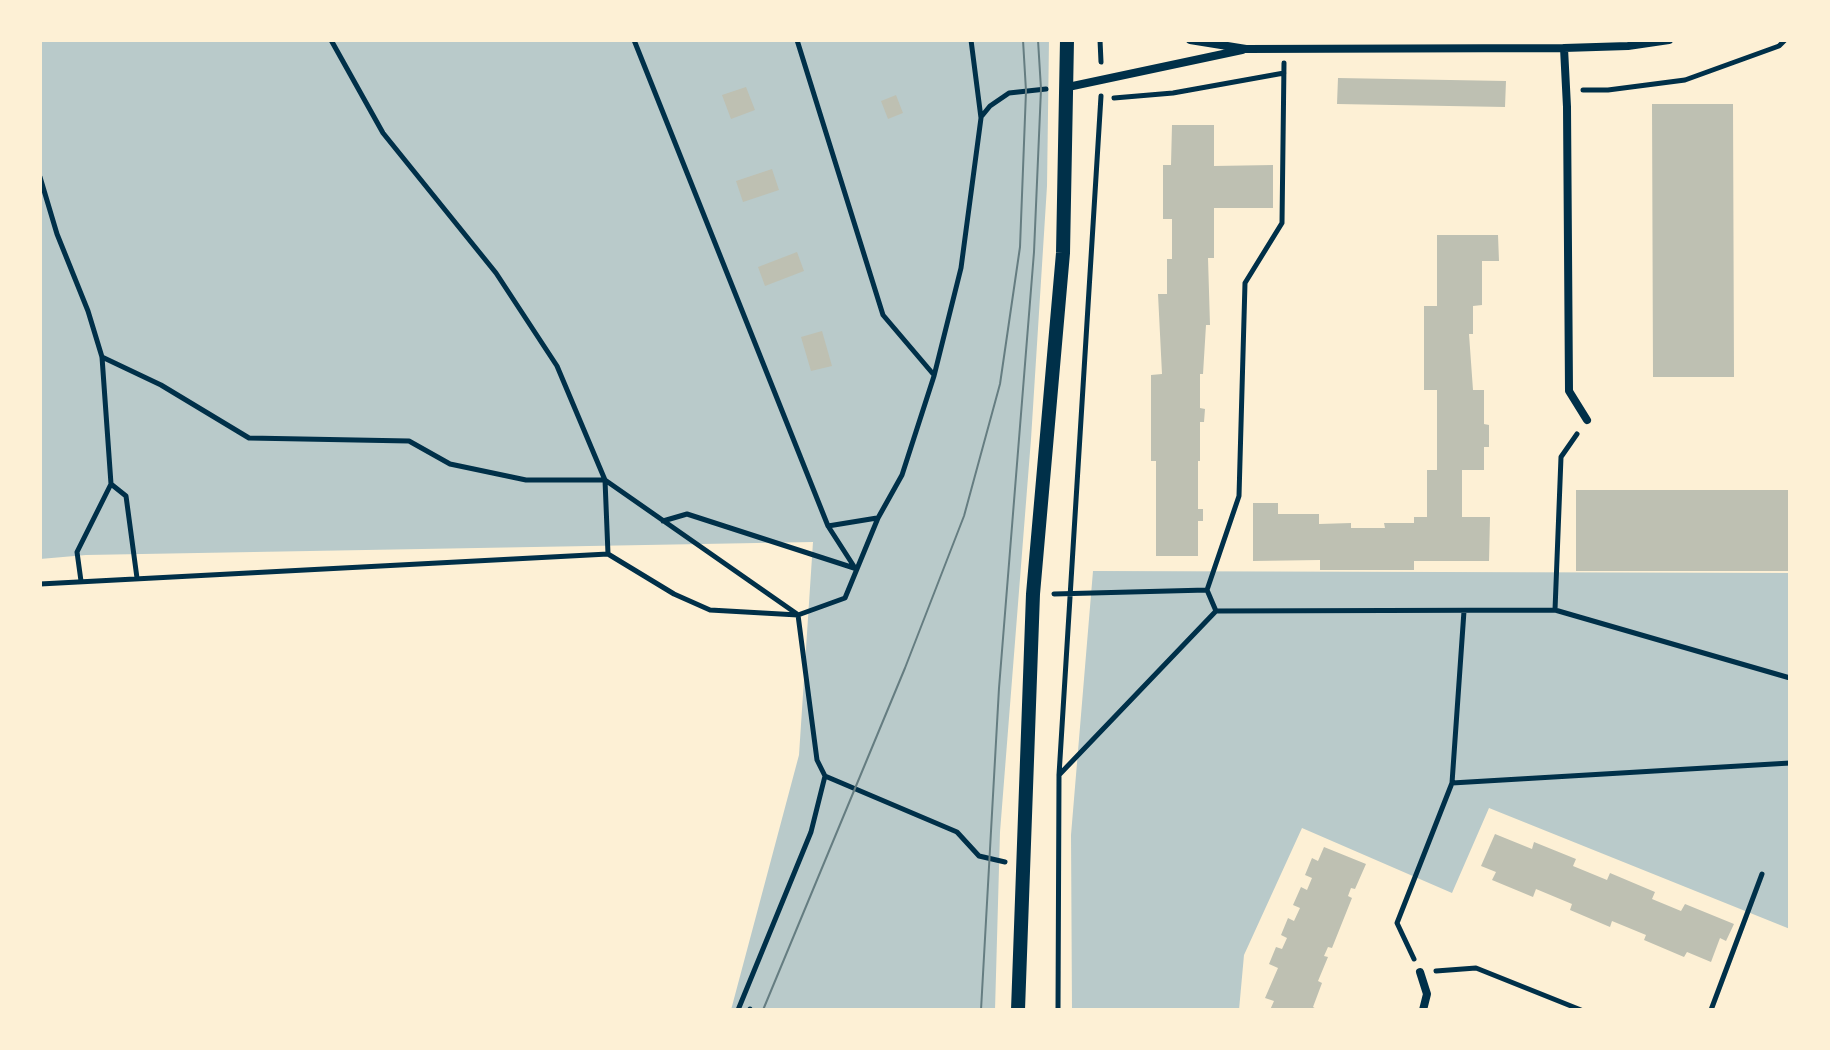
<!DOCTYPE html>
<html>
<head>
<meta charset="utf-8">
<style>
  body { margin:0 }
  #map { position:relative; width:1830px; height:1050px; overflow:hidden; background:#fdf0d5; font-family:Lora,serif }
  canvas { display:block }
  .frame { position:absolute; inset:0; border:42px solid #fdf0d5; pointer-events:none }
</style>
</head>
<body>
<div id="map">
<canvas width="1830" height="1050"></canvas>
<div class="frame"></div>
</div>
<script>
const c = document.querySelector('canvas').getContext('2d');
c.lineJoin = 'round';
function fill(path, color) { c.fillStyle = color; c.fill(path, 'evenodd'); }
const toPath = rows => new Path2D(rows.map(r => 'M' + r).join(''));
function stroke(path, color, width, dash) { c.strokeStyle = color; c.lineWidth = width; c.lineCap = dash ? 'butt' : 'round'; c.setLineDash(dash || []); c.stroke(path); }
fill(toPath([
  [40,40,1049,40,1047,186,1031,439,1000,832,995,1010,731,1010,799,755,813,542,86,555,40,559],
  [1093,571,1790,573,1790,929,1489,808,1452,893,1302,828,1244,955,1239,1010,1072,1010,1071,835]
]), '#b9caca');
fill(toPath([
  [1338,78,1506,81,1505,107,1337,104],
  [746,87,755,110,731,119,722,95],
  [896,95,903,113,888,119,881,101],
  [1652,104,1733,104,1734,377,1653,377],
  [1172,125,1214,125,1214,166,1273,165,1273,208,1214,208,1214,258,1208,258,1210,325,1206,325,1203,374,1200,374,1200,408,1205,409,1204,422,1200,422,1200,461,1198,461,1198,509,1203,509,1203,521,1198,521,1198,556,1156,556,1156,461,1151,461,1151,375,1162,374,1158,294,1167,294,1167,259,1172,259,1172,219,1163,219,1163,165,1171,165],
  [772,169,779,190,743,202,736,181],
  [1437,235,1498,235,1499,261,1482,261,1482,305,1473,306,1473,334,1469,334,1473,390,1484,390,1484,424,1489,425,1489,447,1484,447,1484,470,1462,470,1462,517,1490,517,1489,561,1414,561,1414,570,1320,570,1320,560,1253,561,1253,503,1278,503,1278,514,1319,514,1319,524,1351,523,1351,528,1385,528,1384,523,1414,523,1414,517,1427,517,1427,470,1437,470,1437,390,1424,390,1424,306,1437,306],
  [797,252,804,271,765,286,758,267],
  [822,331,832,366,811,371,801,337],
  [1576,490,1790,490,1790,571,1576,571],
  [1495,834,1532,849,1534,842,1576,859,1573,866,1607,880,1610,873,1655,892,1652,899,1681,911,1685,904,1734,924,1726,941,1720,938,1711,962,1687,952,1684,957,1644,940,1646,935,1612,921,1610,927,1570,910,1572,904,1536,889,1533,897,1492,880,1496,872,1481,866],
  [1324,847,1366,864,1355,889,1351,888,1348,896,1352,898,1332,948,1328,947,1324,956,1328,957,1318,981,1322,983,1313,1007,1318,1010,1270,1010,1274,1001,1265,998,1278,968,1269,964,1276,947,1282,949,1287,938,1281,935,1288,918,1294,921,1300,908,1293,905,1301,887,1307,890,1312,878,1305,875,1312,858,1318,861]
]), '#bec0b2');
stroke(toPath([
  [331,40,383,133,496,273,557,366,605,480,797,614],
  [634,40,828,526,855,568],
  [797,40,883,315,934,375],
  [1100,40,1101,62],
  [1583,90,1608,90,1685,80,1779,46,1785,40],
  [1114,98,1173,93,1284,73],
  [981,117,990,106,1009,93,1046,89],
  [40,177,57,234,88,311,102,357,111,484,77,552,81,581],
  [102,357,161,385,249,438,409,441,450,464,526,480,605,480,608,554],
  [111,484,126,496,137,578],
  [663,521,687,514,854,568],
  [828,526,877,518],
  [40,584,608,554,674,594,710,610,798,615,845,598,878,518,902,475,934,376,961,268,981,118,971,40],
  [1207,590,1239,496,1245,283,1282,223,1284,63],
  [1054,594,1207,590,1216,611],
  [1555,610,1561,457,1577,434],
  [1059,775,1216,611,1555,610,1790,678],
  [825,776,957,832,979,856,1005,862],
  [1452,783,1790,763],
  [1414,959,1397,923,1452,783,1464,611],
  [1436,971,1476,968,1581,1010],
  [738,1010,811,832,825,776,817,760,798,615],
  [750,1010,750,1009],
  [1058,1010,1059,775,1101,96],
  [1711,1010,1762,874]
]), '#003049', 5);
stroke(toPath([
  [1190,40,1246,49,1564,48,1628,46,1669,40],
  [1564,48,1567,107,1569,391,1587,420],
  [1068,87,1242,50],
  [1420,972,1427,994,1423,1010]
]), '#003049', 8);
stroke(toPath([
  [1018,1010,1033,594,1063,253,1067,40]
]), '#003049', 14);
stroke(toPath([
  [763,1010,905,668,964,516,1000,384,1020,247,1026,91,1023,40],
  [981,1010,999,688,1034,252,1041,89,1038,40]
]), '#657d81', 2);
</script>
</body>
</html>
